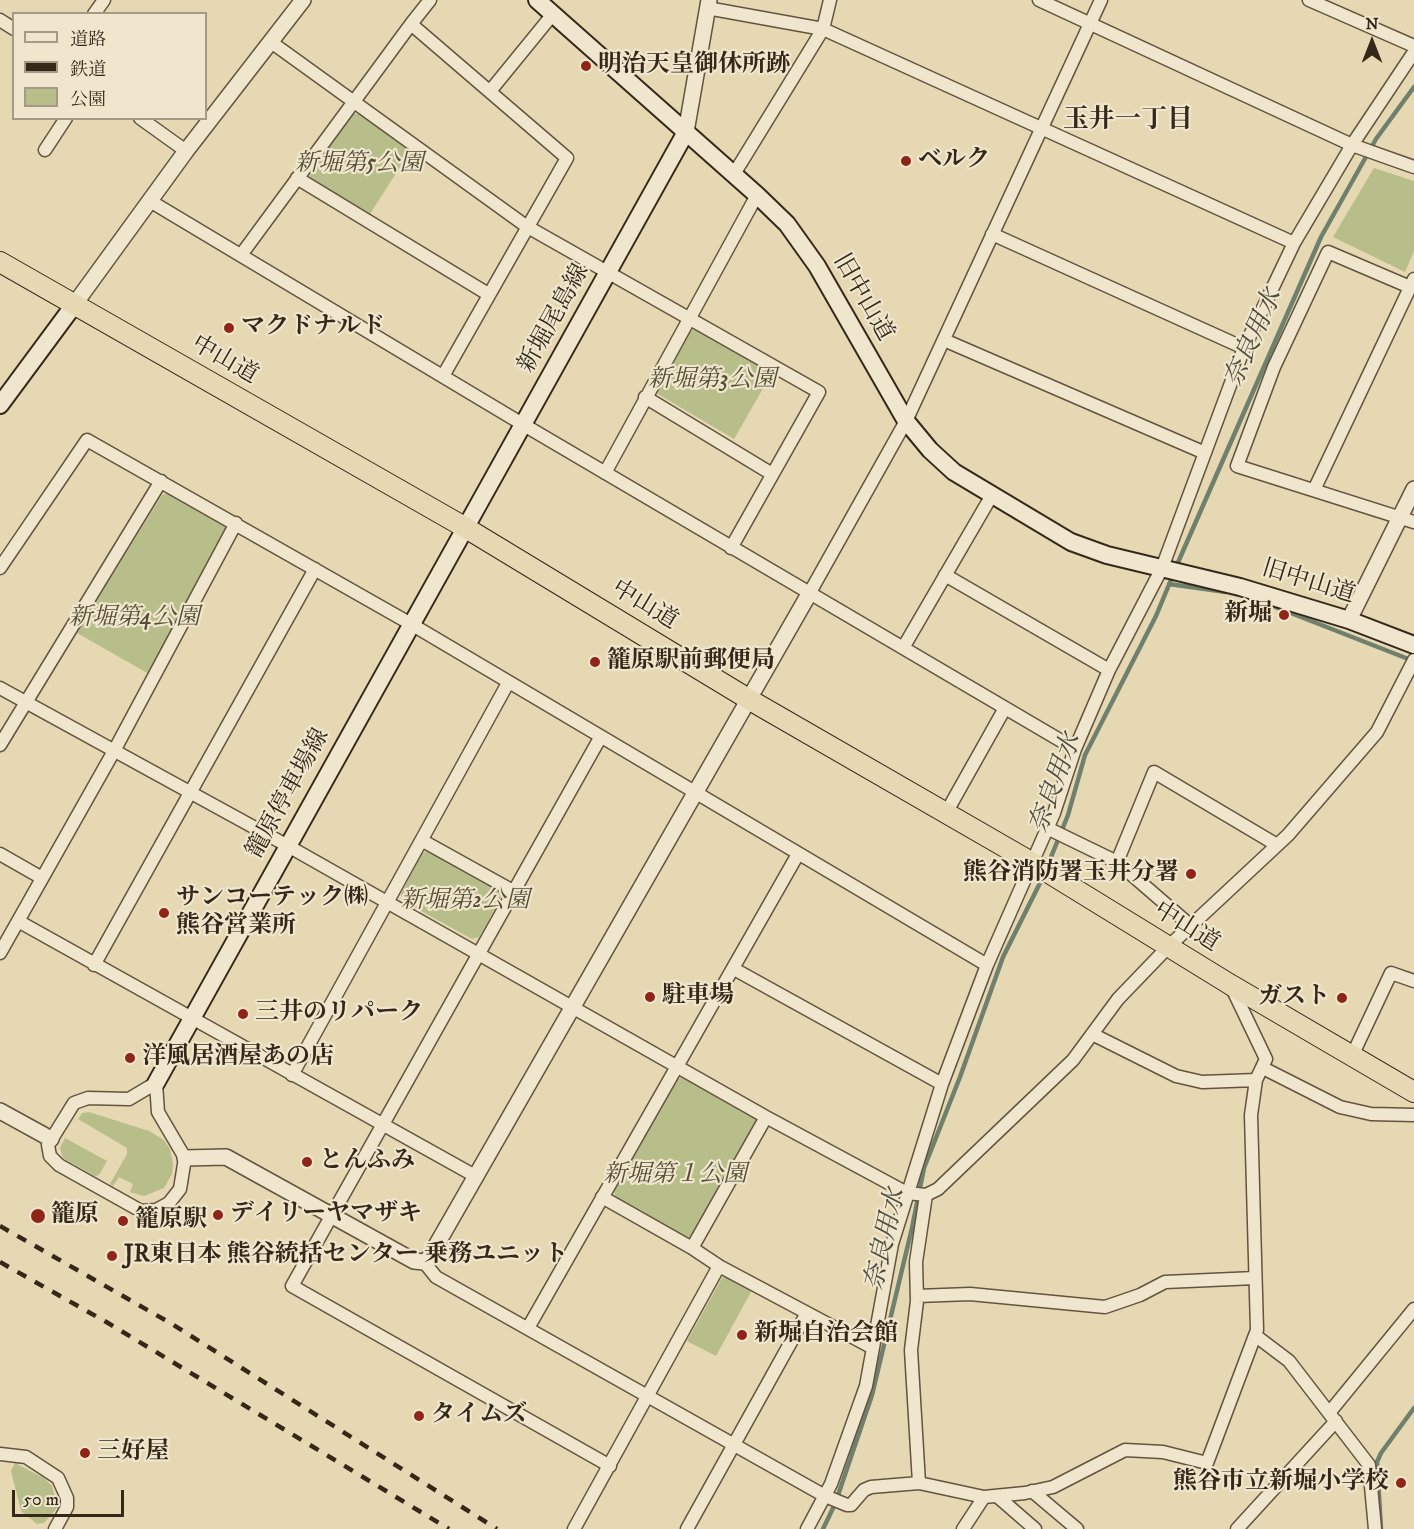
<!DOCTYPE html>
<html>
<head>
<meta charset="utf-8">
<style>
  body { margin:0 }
  #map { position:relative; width:1414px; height:1529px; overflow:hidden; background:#e6d8b2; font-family:"IM FELL DW Pica","Noto Serif JP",serif }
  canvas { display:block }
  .legend { position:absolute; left:12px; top:12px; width:195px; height:108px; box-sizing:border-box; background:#efe6cd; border:2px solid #a59a85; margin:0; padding:8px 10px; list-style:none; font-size:18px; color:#362819 }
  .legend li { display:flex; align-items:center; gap:12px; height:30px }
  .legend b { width:30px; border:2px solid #a59a85 }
  .north { position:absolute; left:1342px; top:12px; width:60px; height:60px; -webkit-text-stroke:4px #efe6cd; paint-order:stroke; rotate:0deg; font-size:16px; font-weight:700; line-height:24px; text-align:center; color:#362819 }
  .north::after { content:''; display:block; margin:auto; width:21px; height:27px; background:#362819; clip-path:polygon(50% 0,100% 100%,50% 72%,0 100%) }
  .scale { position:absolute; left:12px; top:1490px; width:112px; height:27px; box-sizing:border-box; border:3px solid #362819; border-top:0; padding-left:8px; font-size:18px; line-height:21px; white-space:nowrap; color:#362819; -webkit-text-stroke:4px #efe6cd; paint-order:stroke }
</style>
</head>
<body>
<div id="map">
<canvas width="1414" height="1529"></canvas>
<ul class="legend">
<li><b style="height:8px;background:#efe6cd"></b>道路</li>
<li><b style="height:8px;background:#362819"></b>鉄道</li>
<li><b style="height:16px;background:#b7be8a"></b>公園</li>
</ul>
<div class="north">N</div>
<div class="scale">50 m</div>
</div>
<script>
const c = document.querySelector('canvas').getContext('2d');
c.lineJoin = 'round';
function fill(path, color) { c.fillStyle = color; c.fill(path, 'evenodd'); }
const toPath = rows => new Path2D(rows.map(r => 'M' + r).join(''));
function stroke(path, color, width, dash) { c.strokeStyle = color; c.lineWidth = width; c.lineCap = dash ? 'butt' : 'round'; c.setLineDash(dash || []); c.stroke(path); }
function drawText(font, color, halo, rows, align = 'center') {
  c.font = font + ' "IM FELL DW Pica","Noto Serif JP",serif'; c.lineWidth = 4.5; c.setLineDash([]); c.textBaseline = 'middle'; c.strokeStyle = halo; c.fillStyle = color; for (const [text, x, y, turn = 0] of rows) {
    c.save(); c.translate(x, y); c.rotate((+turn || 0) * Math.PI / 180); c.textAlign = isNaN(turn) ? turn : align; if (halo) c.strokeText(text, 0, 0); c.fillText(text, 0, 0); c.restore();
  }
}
fill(toPath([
  [353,114,361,114,411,150,370,214,310,178,310,172],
  [1374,168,1414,181,1414,251,1405,272,1333,237],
  [697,329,773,371,734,439,658,394,657,387,691,330],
  [169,493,225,525,227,532,149,674,77,633,162,495],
  [431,850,500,888,502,896,479,937,472,939,403,901,401,894,422,853],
  [684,1077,755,1117,757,1124,694,1236,687,1238,615,1197,614,1190,677,1079],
  [89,1112,149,1131,164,1140,170,1149,173,1164,172,1174,164,1188,144,1196,130,1192,133,1184,119,1177,113,1186,110,1184,127,1154,127,1148,78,1119,82,1113],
  [65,1138,107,1161,99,1175,95,1176,63,1158,60,1148],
  [729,1276,752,1290,716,1356,687,1341,722,1278],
  [15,1463,44,1478,52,1486,58,1507,44,1523,37,1524,21,1511,11,1471]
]), '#b7be8a');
stroke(toPath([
  [1176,567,1321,237,1376,139,1414,87],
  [1169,584,1226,592],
  [1260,601,1411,660],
  [1047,867,1068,815,1085,755,1156,616,1173,575],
  [823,1529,835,1504,872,1395,912,1228,924,1168,960,1077,1003,957,1044,875],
  [1381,1529,1377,1462,1381,1453,1414,1408]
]), '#70806f', 4.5);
const minor = toPath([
  [430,0,411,24,567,158,443,376],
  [1039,0,1352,145,1414,167],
  [1309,0,1414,46],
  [707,8,823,29,1294,243],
  [94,14,104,0],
  [0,20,14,29],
  [271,42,526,226,819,392,731,548],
  [491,90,553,14],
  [140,118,186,151],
  [45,150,66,118],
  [734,174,823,29,830,0],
  [297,178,488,294],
  [150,201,524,425,1075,749],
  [992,234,1244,348],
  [241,255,411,24],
  [1410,287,1328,252,1274,367,1237,466,1414,522],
  [944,340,1205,453],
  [645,397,772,474],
  [605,473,757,195],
  [1314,490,1414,279],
  [0,568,87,440,411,624,987,965],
  [945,575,1109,670],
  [809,594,906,421,1101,0],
  [903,648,992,495],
  [0,688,288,846,766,1117,907,1193,926,1195,938,1189,1073,1060,1118,999,1168,947,1288,835,1377,732,1414,660],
  [600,738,292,1286,610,1466],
  [0,745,161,481],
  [946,813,1005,708],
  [1047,828,1117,862,1191,926],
  [423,841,513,891],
  [0,854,42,878],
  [1117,862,1154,772,1277,845],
  [18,921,477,1177],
  [0,953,114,751,236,523],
  [94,965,315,569],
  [734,969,942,1084],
  [1092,1034,1176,1076,1202,1082,1256,1080],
  [1352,1056,1391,973,1414,981],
  [1263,1068,1340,1107,1371,1114,1414,1115],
  [292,1075,508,683],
  [156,1083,158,1112,185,1158,180,1189,169,1203,156,1210,141,1211,59,1165,50,1156,48,1145,74,1103,88,1098,129,1099,156,1083],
  [602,1197,692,1248,766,1117],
  [692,1248,719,1266,873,1348],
  [424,1262,436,1277,825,1496,847,1505,851,1505,864,1490,871,1487,919,1483,984,1497,1025,1493,1053,1487,1125,1450,1163,1452,1207,1463,1257,1330,1251,1115,1256,1080,1266,1059,1231,986],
  [917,1296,970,1294,1105,1307,1140,1295,1165,1282,1255,1278],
  [528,1328,798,854],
  [1256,1336,1289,1361,1369,1465,1375,1529],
  [1329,1413,1414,1309],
  [0,1454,26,1457,58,1478,67,1498,67,1507,55,1529],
  [919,1483,911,1350,917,1301,916,1262,926,1195],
  [1032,1491,1077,1529],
  [997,1496,1035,1529],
  [574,1529,719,1266],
  [687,1529,807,1313],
  [807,1529,831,1484,866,1386,892,1244,942,1084,987,965,1054,813,1075,749,1109,670,1162,568,1244,348,1294,243,1352,145,1414,52],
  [963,1529,984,1497],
  [1237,1529,1336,1421]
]);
const tertiary = toPath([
  [686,132,709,0],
  [74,305,186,151,303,0],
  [1349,620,1414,489],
  [0,1111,51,1139],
  [185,1158,226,1157,414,1261,424,1262,429,1258,809,594]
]);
const secondary = toPath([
  [537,0,757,195,787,224,817,266,906,421,930,450,954,472,1071,542,1107,555,1240,587,1349,620,1414,645],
  [0,405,74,305],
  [156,1083,686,132]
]);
const trunk = toPath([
  [0,262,466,528,750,700,1031,862,1231,985,1414,1092]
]);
stroke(minor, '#62543f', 15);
stroke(tertiary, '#62543f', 18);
stroke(secondary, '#362819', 20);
stroke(trunk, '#362819', 22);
stroke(minor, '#efe6cd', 12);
stroke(tertiary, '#efe6cd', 15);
stroke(secondary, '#efe6cd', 16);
stroke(trunk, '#e6d8b2', 20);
stroke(toPath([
  [0,1226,172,1324,497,1529],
  [0,1262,108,1323,449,1529]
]), '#362819', 4.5, [10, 10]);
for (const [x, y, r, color] of [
  [586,66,6,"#8f2418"],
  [906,161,6,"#8f2418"],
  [229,328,6,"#8f2418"],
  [1284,615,6,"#8f2418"],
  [595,662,6,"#8f2418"],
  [1191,874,6,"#8f2418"],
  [164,913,6,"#8f2418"],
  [650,997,6,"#8f2418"],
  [1342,998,6,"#8f2418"],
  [243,1014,6,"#8f2418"],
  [130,1058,6,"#8f2418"],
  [307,1162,6,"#8f2418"],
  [218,1215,6,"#8f2418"],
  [38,1216,8,"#8f2418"],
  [123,1221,6,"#8f2418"],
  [112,1256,6,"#8f2418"],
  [742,1335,6,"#8f2418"],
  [419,1416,6,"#8f2418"],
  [85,1453,6,"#8f2418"],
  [1401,1483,6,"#8f2418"]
]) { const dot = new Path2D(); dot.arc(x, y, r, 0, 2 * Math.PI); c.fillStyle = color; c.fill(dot); stroke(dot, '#efe6cd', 2); }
drawText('bold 24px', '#362819', '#efe6cd', [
  ["明治天皇御休所跡",598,66],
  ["ベルク",918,161],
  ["マクドナルド",241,328],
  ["新堀",1272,615,"right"],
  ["籠原駅前郵便局",607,662],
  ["熊谷消防署玉井分署",1179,874,"right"],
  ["サンコーテック㈱",176,899],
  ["熊谷営業所",176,927],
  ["駐車場",662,997],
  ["ガスト",1330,998,"right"],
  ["三井のリパーク",255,1014],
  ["洋風居酒屋あの店",142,1058],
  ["とんふみ",319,1162],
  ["デイリーヤマザキ",230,1215],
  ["籠原",51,1216],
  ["籠原駅",135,1221],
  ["JR東日本 熊谷統括センター 乗務ユニット",124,1256],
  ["新堀自治会館",754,1335],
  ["タイムズ",431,1416],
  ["三好屋",97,1453],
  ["熊谷市立新堀小学校",1389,1483,"right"]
], 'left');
drawText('italic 24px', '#564e35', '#efe6cd', [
  ["新堀第5公園",359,165],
  ["新堀第3公園",712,381],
  ["新堀第4公園",134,619],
  ["新堀第2公園",465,902],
  ["新堀第１公園",675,1176]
]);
drawText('24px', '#362819', '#efe6cd', [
  ["旧中山道",862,298,60],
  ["新堀尾島線",555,319,-61],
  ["中山道",224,361,30],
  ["旧中山道",1308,583,17],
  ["中山道",644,606,31],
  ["籠原停車場線",289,794,-61],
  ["中山道",1186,928,32]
]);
drawText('bold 26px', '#362819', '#efe6cd', [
  ["玉井一丁目",1128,122]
]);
drawText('italic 26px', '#4e4c3d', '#efe6cd', [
  ["奈良用水",1255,339,-66],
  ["奈良用水",1057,784,-70],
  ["奈良用水",887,1240,-77]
]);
</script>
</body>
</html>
